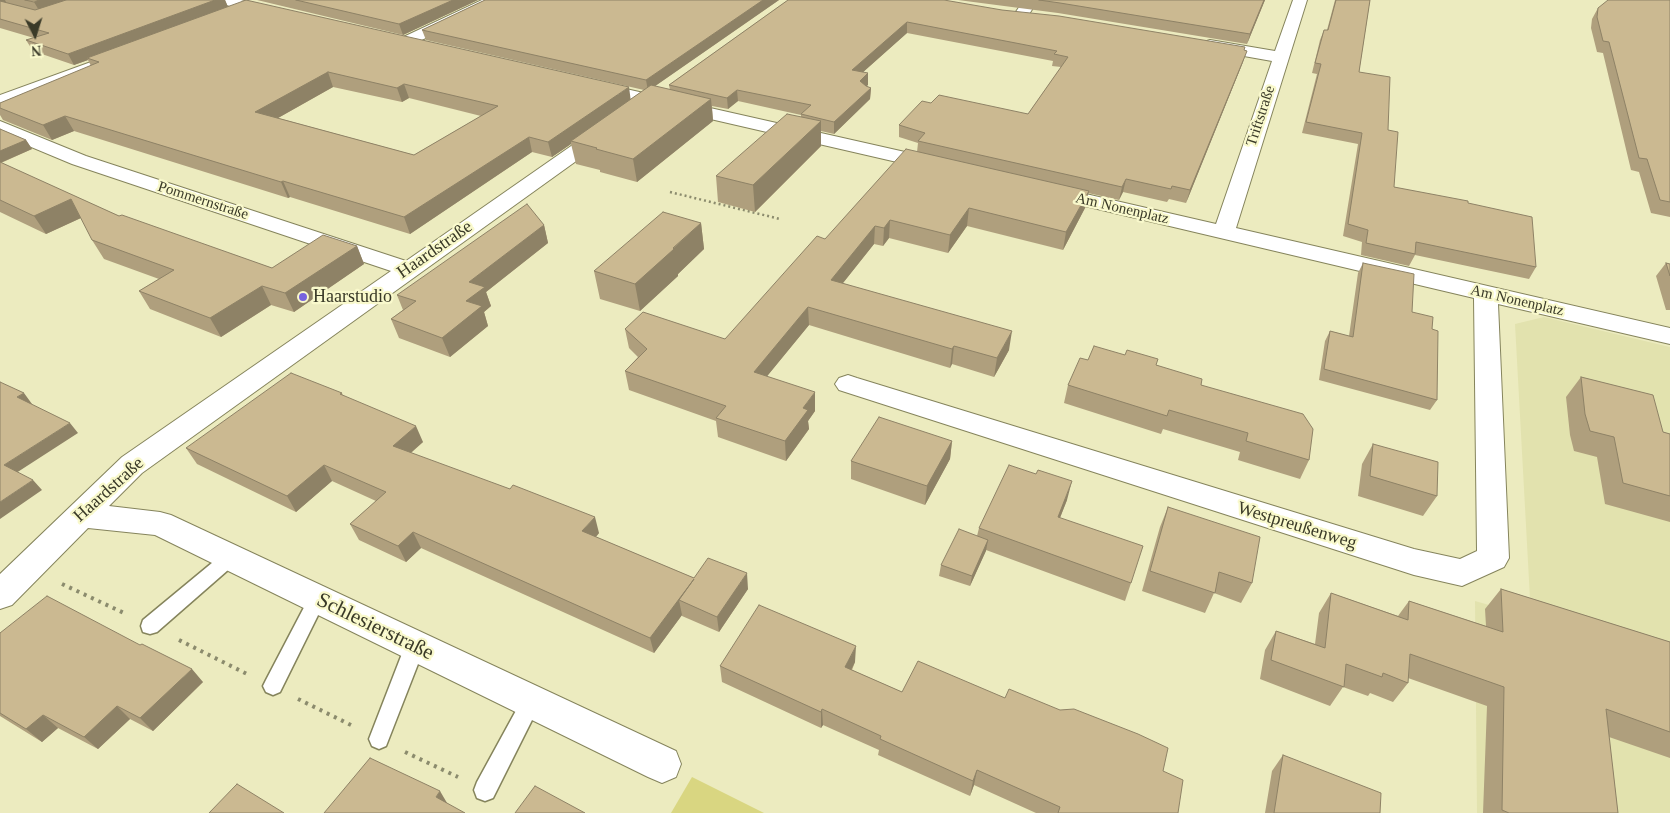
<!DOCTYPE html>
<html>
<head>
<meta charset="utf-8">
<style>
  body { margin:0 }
  #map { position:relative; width:1670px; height:813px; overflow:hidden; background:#ecebbf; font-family:"Times New Roman",serif }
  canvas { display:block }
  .north { position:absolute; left:10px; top:10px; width:50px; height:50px; -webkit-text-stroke:4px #f9f9cc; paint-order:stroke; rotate:175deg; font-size:14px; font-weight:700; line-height:20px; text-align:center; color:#3a3a28 }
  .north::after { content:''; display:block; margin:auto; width:18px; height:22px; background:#3a3a28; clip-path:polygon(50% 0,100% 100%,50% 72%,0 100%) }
</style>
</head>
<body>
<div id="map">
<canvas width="1670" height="813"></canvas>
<div class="north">N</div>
</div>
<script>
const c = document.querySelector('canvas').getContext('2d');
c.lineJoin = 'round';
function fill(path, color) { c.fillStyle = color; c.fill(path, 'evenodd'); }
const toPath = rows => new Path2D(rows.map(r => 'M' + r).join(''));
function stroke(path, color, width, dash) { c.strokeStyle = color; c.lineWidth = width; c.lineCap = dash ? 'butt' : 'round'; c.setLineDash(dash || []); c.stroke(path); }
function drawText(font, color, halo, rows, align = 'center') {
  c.font = font + ' "Times New Roman",serif'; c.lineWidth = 4.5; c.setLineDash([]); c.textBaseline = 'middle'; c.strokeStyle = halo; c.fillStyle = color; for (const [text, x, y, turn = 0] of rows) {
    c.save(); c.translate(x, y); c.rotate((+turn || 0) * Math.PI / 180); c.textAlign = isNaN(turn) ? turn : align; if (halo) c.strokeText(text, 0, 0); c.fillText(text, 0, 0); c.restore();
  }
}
fill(toPath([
  [1544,317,1670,347,1670,813,1477,813,1475,601,1531,617,1515,324]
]), '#e2e2ae');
fill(toPath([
  [692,777,764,813,671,813]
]), '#d9d681');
const service = toPath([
  [230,551,236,553,239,558,236,563,157,632,150,634,143,632,141,626,143,620,224,553,230,551],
  [317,591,323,594,326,599,280,692,273,695,266,692,263,686,266,680,311,594,317,591],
  [415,638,422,640,425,646,386,746,379,749,372,746,369,739,405,646,408,640,415,638],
  [531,693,538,696,541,702,493,798,485,801,477,798,474,790,477,782,524,696,531,693]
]);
const minor = toPath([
  [217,0,241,0,278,10,281,13,278,16,273,18,219,3,217,0],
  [482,0,501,0,499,3,409,46,397,46,395,43,397,40,482,0],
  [1024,0,1038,0,1026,19,1016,19,1013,16,1024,0],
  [1293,0,1307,0,1236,228,1670,328,1670,344,1498,304,1509,558,1504,567,1462,586,1414,575,839,390,835,384,839,378,848,375,857,378,1414,549,1460,559,1477,551,1474,298,1051,198,1044,196,1041,192,1044,188,1051,186,1216,224,1272,61,1210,50,1204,48,1202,45,1204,42,1210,40,1275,51,1293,0],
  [102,58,108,59,110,63,108,67,0,106,0,95,102,58],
  [595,82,936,159,943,161,946,165,943,169,936,171,589,91,586,87,589,83,595,82],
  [0,121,86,156,406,261,597,128,604,126,611,128,613,132,611,136,142,473,109,506,160,512,171,515,676,751,681,764,676,777,662,783,648,777,155,535,88,528,12,605,0,609,0,574,122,457,391,271,72,164,0,134,0,121]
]);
stroke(service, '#85845c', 3);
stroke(minor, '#85845c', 2);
stroke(toPath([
  [670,192,780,219]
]), '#8b8b6d', 2.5, [2, 3]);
stroke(toPath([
  [62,584,124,613],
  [179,640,247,674],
  [298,699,353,726],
  [405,752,458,777]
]), '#8b8b6d', 4, [3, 5]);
fill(service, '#fff');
fill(minor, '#fff');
fill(toPath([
  [0,0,225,0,228,7,631,99,644,90,426,40,422,30,485,0,779,0,655,86,670,90,669,85,788,0,1002,10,1244,50,1243,62,1186,203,1169,199,1167,202,1123,192,1119,200,1088,193,1085,208,1063,250,967,226,948,253,889,238,883,246,874,244,843,283,1009,350,994,377,952,364,950,368,809,325,767,376,815,411,808,421,809,429,786,461,718,437,716,421,629,390,625,371,638,357,629,348,625,329,725,339,825,239,917,152,918,143,899,137,899,125,931,103,1028,114,1061,67,1052,66,1053,61,907,33,863,72,868,85,866,86,871,88,870,99,834,134,821,131,821,146,755,212,718,202,716,176,801,117,801,115,738,101,728,109,712,106,713,121,637,182,600,172,600,170,576,164,571,144,552,157,532,152,410,234,290,197,288,198,74,131,52,140,3,120,0,115,0,103,91,66,88,60,74,65,33,51,26,40,34,38,0,28],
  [333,87,402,102,409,98,481,116,414,155,278,118],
  [257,0,478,0,403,35],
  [958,0,1265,0,1247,44,1058,13],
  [1335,0,1370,0,1359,72,1388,130,1394,187,1468,203,1536,267,1529,279,1415,255,1409,266,1361,255,1362,242,1343,236,1358,144,1302,133,1317,74,1312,73,1320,40,1324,30,1327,30],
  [1670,0,1670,217,1651,213,1639,172,1631,170,1603,53,1597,52,1591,28,1592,19,1598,8],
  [0,129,26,140,32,149,1,163,119,216,272,268,357,246,364,264,294,312,271,305,221,337,150,309,139,291,159,279,104,259,92,240,81,218,46,234,0,212],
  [701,223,704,249,678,274,678,276,640,311,600,299,594,271],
  [544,225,548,243,486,292,491,306,484,312,488,326,450,357,399,338,391,319,403,310,397,295],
  [1363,263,1412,312,1432,329,1437,400,1430,410,1319,380,1325,341,1330,331,1349,336,1358,273],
  [1666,263,1670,264,1670,310,1666,310,1656,276],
  [1088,360,1157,365,1201,385,1309,460,1300,479,1238,460,1240,452,1163,429,1161,434,1064,403,1068,385],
  [1581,377,1663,432,1670,434,1670,522,1605,504,1597,457,1574,451,1570,435,1566,397],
  [342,393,343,396,423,442,411,453,599,533,596,537,694,578,748,589,719,632,682,616,682,615,654,653,421,548,406,562,359,540,350,524,376,501,332,481,296,512,197,464,186,448],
  [952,441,950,459,925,505,851,479,851,461],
  [1373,444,1437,496,1423,516,1358,496,1362,464],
  [1036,474,1067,500,1060,518,1131,583,1125,601,986,550,970,586,939,576,941,565,977,536,979,528],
  [1168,507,1252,583,1241,603,1214,593,1205,613,1142,591,1160,527],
  [1501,589,1670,642,1670,758,1609,737,1618,813,1483,813,1487,706,1408,678,1408,683,1393,702,1370,693,1368,696,1343,687,1330,706,1260,679,1265,650,1276,631,1315,644,1319,613,1331,593,1398,616,1409,601,1486,626,1485,609],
  [0,633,203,682,153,731,130,719,98,749,58,728,42,742,0,716],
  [855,662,852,670,902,692,1163,771,1178,813,1036,813,974,785,970,796,878,755,879,750,823,725,821,728,722,682,720,666],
  [1283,755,1380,813,1265,813,1272,771]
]), '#af9f7d');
fill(toPath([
  [0,0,5,0,8,6,0,7],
  [39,0,79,0,40,12,34,2],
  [215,0,225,0,228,7,87,58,88,60,74,65,68,54],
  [453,0,478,0,403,35,399,24],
  [763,0,779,0,648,91,646,80],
  [1264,0,1265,0,1247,44,1250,34],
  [907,22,907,33,852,82,852,70],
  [1247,51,1243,62,1186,203,1190,190],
  [328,72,333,87,262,127,255,112],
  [868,73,868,85,860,92,860,81],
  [404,84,409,98,402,102,397,88],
  [629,87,631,102,571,141,571,144,552,157,548,142],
  [871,88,870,99,834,134,834,122],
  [737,90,738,101,728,109,727,98],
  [711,99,713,121,637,182,633,159],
  [65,116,74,131,52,140,43,125],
  [821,121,821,146,755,212,753,185],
  [529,137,532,152,410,234,404,217],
  [26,140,32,149,0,163,0,151],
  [1126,179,1123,192,1119,200,1122,187],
  [283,181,290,197,288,198,281,182],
  [1089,191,1085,208,1063,250,1066,232],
  [71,199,83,217,46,234,34,216],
  [969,208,967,226,948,253,950,235],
  [890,220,889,238,883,246,884,228],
  [701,223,704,249,678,274,678,276,640,311,635,284],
  [544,225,548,243,486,292,491,306,484,312,488,326,450,357,442,338,466,301,469,282],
  [875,226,874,244,831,298,831,280],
  [357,246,364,264,294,312,285,293],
  [262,286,271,305,221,337,210,318],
  [808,307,809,325,755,391,754,372],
  [1012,331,1009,350,994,377,997,358],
  [954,346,952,364,950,368,952,349],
  [815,392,815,411,808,421,809,429,786,461,785,441,803,408],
  [24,393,32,404,26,408,17,397],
  [70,423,78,433,13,475,4,465],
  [416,426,423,442,400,462,393,446],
  [952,441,950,459,925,505,927,486],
  [324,465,332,481,296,512,287,496],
  [33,480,42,490,0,519,0,502],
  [1072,481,1067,500,1053,535,1058,517],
  [595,517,599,533,587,547,582,531],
  [413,532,421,548,406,562,398,546],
  [988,540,986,551,970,586,972,576],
  [747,573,748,589,719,632,717,617],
  [694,579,679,600,682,615,654,653,650,638],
  [856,646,855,662,845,682,845,667],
  [192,669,203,682,153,731,140,718],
  [117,706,130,719,98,749,84,737],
  [822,709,823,725,821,728,821,712],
  [43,715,58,728,42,742,26,729],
  [977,770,974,785,970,796,973,781],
  [440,791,450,808,436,797]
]), '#8e8266');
const building = toPath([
  [25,0,39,0,34,2,25,0],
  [66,0,215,0,68,54,26,40,49,33,0,19,0,1,35,10,66,0],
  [246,0,629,87,548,142,529,137,404,217,283,181,281,182,65,116,43,125,0,108,0,103,99,62,87,58,246,0],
  [328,72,397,88,404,84,498,106,414,155,255,112,328,72],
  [296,0,453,0,399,24,296,0],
  [485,0,763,0,646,80,422,30,485,0],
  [788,0,944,0,1002,10,1059,16,1245,47,1244,50,1247,51,1190,190,1172,186,1171,189,1126,179,1122,187,918,141,925,133,899,125,922,101,931,103,939,95,1028,114,1068,57,1054,54,1057,51,907,22,852,70,868,73,860,81,866,86,871,88,834,122,801,114,811,105,737,90,727,98,669,85,788,0],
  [1039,0,1264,0,1250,34,1060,3,1039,0],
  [1336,0,1370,0,1359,72,1390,77,1388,130,1398,132,1394,187,1468,201,1468,203,1532,217,1536,267,1416,242,1415,254,1366,243,1368,230,1348,224,1362,133,1306,122,1321,64,1315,63,1324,30,1328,30,1336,0],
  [1608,0,1670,0,1670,202,1660,200,1647,159,1639,158,1609,42,1603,41,1597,17,1598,8,1608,0],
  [651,85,711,99,633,159,596,149,597,148,571,141,651,85],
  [787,114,821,121,753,185,716,176,787,114],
  [0,129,26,140,0,151,0,129],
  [906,149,1089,191,1066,232,969,208,950,235,890,220,884,228,875,226,831,280,1012,331,997,358,954,346,952,349,808,307,754,372,815,392,803,408,808,410,785,441,716,418,726,406,625,371,647,349,625,329,643,312,725,339,817,236,825,239,906,149],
  [0,162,119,216,122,215,272,268,323,235,357,246,285,293,262,286,210,318,139,291,174,270,92,240,71,199,34,216,0,200,0,162],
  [527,204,544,225,469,282,485,287,466,301,482,306,442,338,391,319,416,301,397,295,527,204],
  [663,212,701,223,673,248,674,249,635,284,594,271,663,212],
  [1363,263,1414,274,1412,312,1433,317,1432,329,1438,331,1437,400,1324,369,1330,331,1353,337,1363,263],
  [1666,263,1670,264,1670,276,1666,263],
  [1094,346,1125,355,1127,350,1158,359,1156,365,1202,379,1201,385,1303,414,1313,429,1309,460,1246,441,1248,433,1169,410,1167,416,1068,385,1080,358,1088,360,1094,346],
  [291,373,342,393,340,394,416,426,393,446,510,489,513,485,595,517,582,531,694,578,708,558,747,573,717,617,679,600,694,579,650,638,413,532,398,546,350,524,386,492,324,465,287,496,186,448,291,373],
  [1581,377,1653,395,1663,432,1670,434,1670,496,1623,483,1614,437,1590,431,1585,414,1581,377],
  [0,382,24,393,17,397,70,423,4,465,33,480,0,502,0,382],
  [879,417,952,441,927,486,851,461,879,417],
  [1373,444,1438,462,1437,496,1370,476,1373,444],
  [1009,465,1036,474,1038,470,1072,481,1058,517,1143,546,1131,583,979,528,1009,465],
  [1168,507,1260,537,1252,583,1219,572,1215,593,1150,571,1168,507],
  [959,529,988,540,972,576,941,565,959,529],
  [1501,589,1670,642,1670,732,1606,709,1618,813,1509,813,1502,810,1504,687,1410,654,1408,683,1383,673,1382,677,1346,664,1344,687,1271,660,1276,631,1325,648,1331,593,1408,620,1409,601,1503,632,1501,589],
  [47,596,140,645,142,644,192,669,140,718,117,706,84,737,43,715,26,729,0,713,0,633,47,596],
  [759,605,856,646,845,667,902,692,918,661,1005,698,1009,689,1060,710,1074,709,1138,734,1168,748,1163,771,1183,780,1178,813,1058,813,1060,807,977,770,973,781,880,739,881,736,822,709,821,712,720,666,759,605],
  [1283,755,1381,793,1380,813,1274,813,1283,755],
  [370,758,440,791,436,797,465,813,324,813,370,758],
  [237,784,284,813,209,813,237,784],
  [535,786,585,813,515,813,535,786]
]);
fill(building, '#cbb991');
stroke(building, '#8e8266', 1);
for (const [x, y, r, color] of [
  [303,297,5,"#7763de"]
]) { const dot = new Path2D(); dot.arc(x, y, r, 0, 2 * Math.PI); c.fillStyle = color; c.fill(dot); stroke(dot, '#f9f9cc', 2); }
drawText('15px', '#3a3a28', '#f9f9cc', [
  ["Triftstraße",1261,116,-72],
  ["Pommernstraße",203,201,18],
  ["Am Nonenplatz",1122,209,13],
  ["Am Nonenplatz",1517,301,13]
]);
drawText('18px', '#3a3a28', '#f9f9cc', [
  ["Haardstraße",435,250,-35],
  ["Haardstraße",109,490,-42],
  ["Westpreußenweg",1297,526,17]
]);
drawText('18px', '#3a3a28', '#f9f9cc', [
  ["Haarstudio",313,297]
], 'left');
drawText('21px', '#3a3a28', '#f9f9cc', [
  ["Schlesierstraße",375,627,26]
]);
</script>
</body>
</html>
